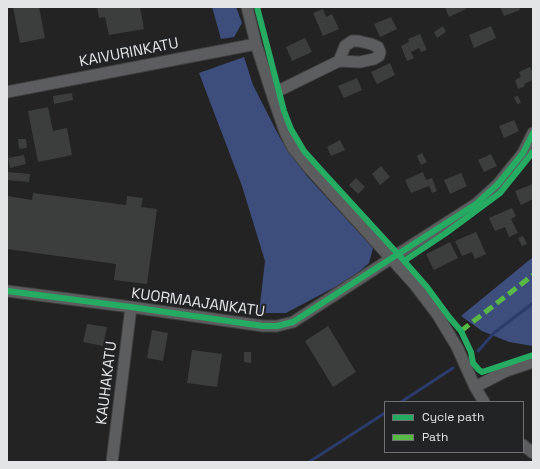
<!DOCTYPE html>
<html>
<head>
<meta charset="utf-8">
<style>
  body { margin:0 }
  #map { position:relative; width:540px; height:469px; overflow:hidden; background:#232324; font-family:"Space Grotesk",sans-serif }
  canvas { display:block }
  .frame { position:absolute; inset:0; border:8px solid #e3e4e5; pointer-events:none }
  .legend { position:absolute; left:384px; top:401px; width:140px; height:52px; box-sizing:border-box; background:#222325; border:1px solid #6f7072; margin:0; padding:5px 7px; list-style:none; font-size:12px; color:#e3e4e5 }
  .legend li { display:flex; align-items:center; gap:8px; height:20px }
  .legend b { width:20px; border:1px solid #6f7072 }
</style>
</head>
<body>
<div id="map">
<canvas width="540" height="469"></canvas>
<div class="frame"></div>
<ul class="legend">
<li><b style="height:5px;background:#26ab63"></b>Cycle path</li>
<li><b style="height:5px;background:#58b947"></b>Path</li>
</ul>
</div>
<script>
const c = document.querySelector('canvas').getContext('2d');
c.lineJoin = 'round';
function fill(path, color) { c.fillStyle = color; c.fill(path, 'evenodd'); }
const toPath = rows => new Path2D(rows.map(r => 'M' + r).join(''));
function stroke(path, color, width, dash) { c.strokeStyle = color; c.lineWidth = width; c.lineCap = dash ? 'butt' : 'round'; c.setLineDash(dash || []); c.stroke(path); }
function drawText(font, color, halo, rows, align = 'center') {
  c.font = font + ' "Space Grotesk",sans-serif'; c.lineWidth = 4; c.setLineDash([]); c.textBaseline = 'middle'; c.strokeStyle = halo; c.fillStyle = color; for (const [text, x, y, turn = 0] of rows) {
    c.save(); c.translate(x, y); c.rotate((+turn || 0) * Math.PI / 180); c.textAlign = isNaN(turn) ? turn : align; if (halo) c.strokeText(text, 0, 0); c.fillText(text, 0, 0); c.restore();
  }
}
fill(toPath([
  [212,7,236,7,242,23,234,37,221,39],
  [244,57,253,85,280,138,307,176,373,248,369,263,352,278,286,313,259,313,265,261,242,186,199,73],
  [533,257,533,346,509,342,482,331,461,316]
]), '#3e4e7c');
stroke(toPath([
  [478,351,494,333,533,303],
  [401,402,453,368],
  [309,462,385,413]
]), '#2b3b6a', 3);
fill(toPath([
  [13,7,39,7,45,38,20,43],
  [97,7,140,7,144,29,109,35,105,17,99,18],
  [445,7,465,7,466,9,449,17],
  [500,7,519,7,520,10,504,16],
  [323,9,326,17,332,14,339,29,323,36,313,13],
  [391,17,397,29,380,37,374,24],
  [443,26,446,32,437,38,434,32],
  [491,26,496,38,474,48,469,35],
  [420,34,427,50,421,52,419,48,411,52,414,58,407,61,401,46,409,42,408,39],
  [305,38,312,52,292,61,286,47],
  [390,63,395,75,377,84,371,72],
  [530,67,533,73,533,80,524,84,525,86,518,89,515,80,521,77,519,72],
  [357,78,362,90,344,98,338,86],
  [72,93,73,100,54,104,53,96],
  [518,96,521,103,517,104,514,97],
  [48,107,53,131,67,128,72,155,38,162,28,111],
  [514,120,519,131,504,138,499,126],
  [18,139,26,139,27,148,19,149],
  [340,140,345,150,331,156,327,147],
  [422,153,427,162,421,165,417,156],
  [491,154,497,166,484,172,478,160],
  [24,155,26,164,10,168,8,158],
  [381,166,390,177,380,185,372,174],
  [7,172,30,174,29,182,7,180],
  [423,172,426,180,432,178,437,191,432,193,429,186,411,193,405,180],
  [461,173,467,186,450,194,444,180],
  [356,178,365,187,358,194,349,185],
  [533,184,533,199,521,205,515,191],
  [33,193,126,205,127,196,143,198,141,207,157,209,147,284,114,280,116,264,7,249,7,196,32,200],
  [512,208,516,216,511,219,518,233,509,237,505,227,495,231,489,218],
  [476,232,486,254,475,259,472,252,462,256,455,241],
  [523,236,527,244,522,246,518,238],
  [450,242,458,258,434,270,426,254],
  [87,324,107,327,103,346,83,342],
  [328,326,356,372,333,387,305,341],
  [152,330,168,333,163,361,147,358],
  [192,350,222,354,217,387,187,383],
  [244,352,251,352,251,363,244,362]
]), '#3c3d3d');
const minor = toPath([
  [247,7,256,44,272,94,285,132,293,148,309,168,415,285,437,314,457,347,475,387,484,402],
  [7,92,256,44],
  [272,94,339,61,360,62,374,59,379,56,380,52,378,47,371,44,358,41,352,41,345,46,339,61],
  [7,291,131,307,263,326,277,326,293,322,398,254,476,204,498,184,523,153,533,133],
  [475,387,506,371,533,362],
  [523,445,533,453],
  [112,462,131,307]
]);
stroke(minor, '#404040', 13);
stroke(minor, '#5c5d5e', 11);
stroke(toPath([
  [461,331,533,275]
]), '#58b947', 5, [10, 5]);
stroke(toPath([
  [257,7,284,111,291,129,304,151,321,170,398,254,427,287,449,317,461,331,471,352,473,363,479,370,482,372,533,355],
  [404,261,446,233,500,193,533,152],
  [7,291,131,307,263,326,277,326,293,322,398,254,476,204,498,184,523,153,533,133]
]), '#26ab63', 6);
drawText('15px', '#e3e4e5', '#222325', [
  ["KAIVURINKATU",129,53,-11],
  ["KUORMAAJANKATU",198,303,8],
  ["KAUHAKATU",107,383,-83]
]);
</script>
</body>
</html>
